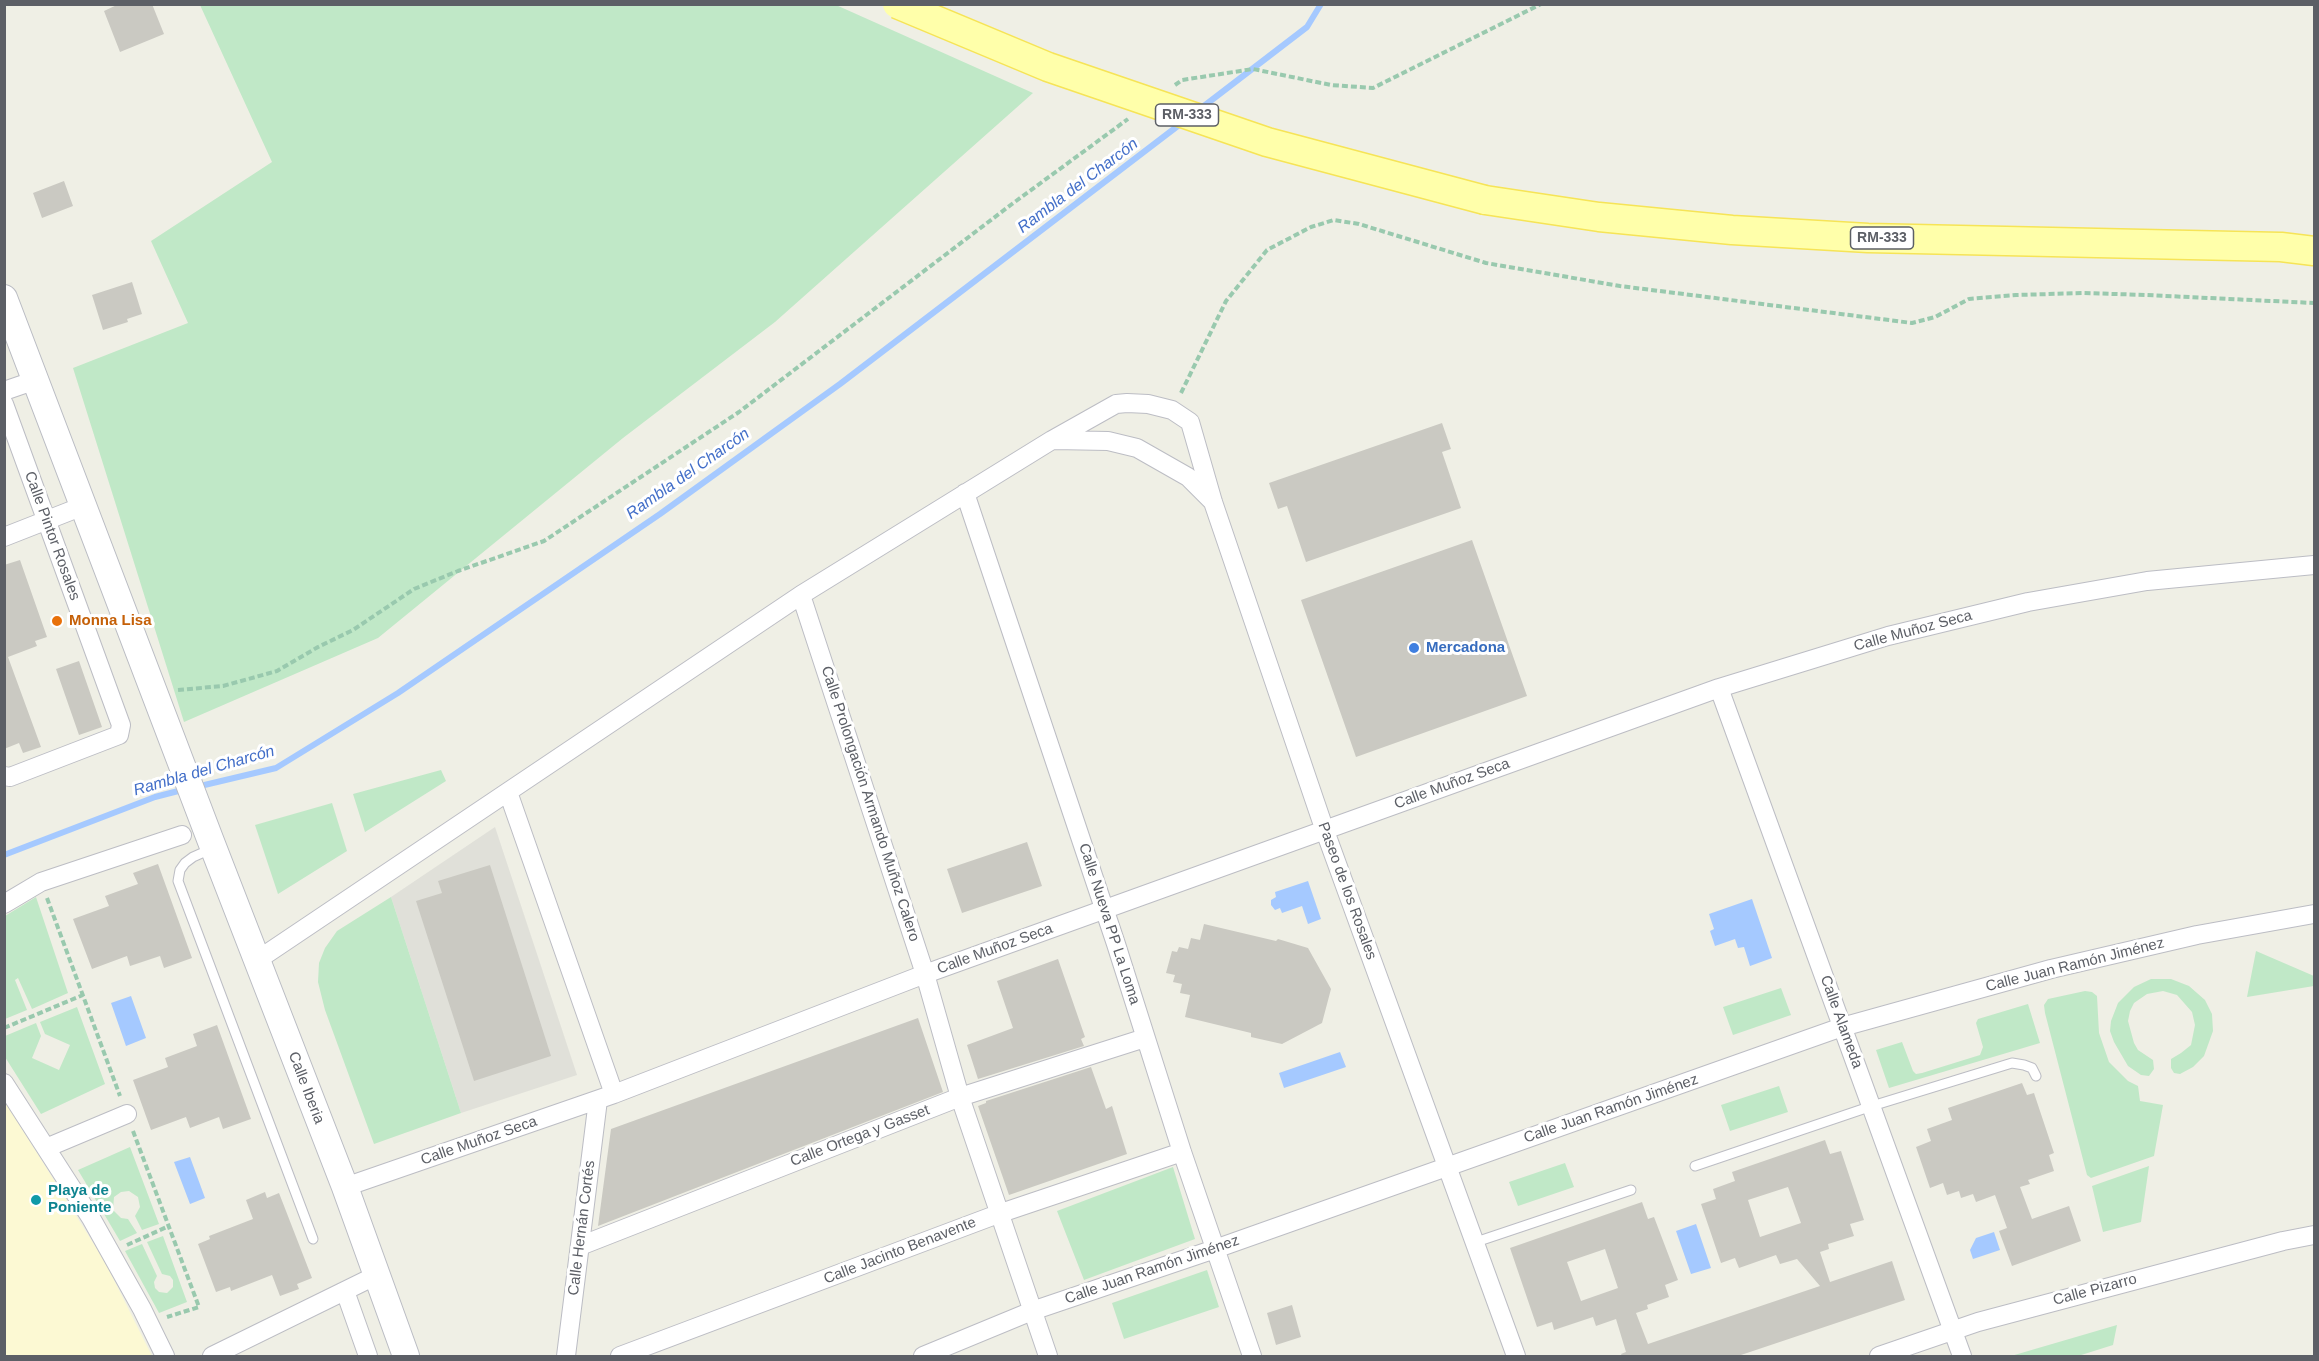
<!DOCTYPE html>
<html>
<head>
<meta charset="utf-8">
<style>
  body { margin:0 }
  #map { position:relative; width:2319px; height:1361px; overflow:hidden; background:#efefe5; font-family:Helvetica,sans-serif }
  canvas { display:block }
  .frame { position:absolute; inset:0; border:6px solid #5c5f66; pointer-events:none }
</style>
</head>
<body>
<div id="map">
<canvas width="2319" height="1361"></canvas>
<div class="frame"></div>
</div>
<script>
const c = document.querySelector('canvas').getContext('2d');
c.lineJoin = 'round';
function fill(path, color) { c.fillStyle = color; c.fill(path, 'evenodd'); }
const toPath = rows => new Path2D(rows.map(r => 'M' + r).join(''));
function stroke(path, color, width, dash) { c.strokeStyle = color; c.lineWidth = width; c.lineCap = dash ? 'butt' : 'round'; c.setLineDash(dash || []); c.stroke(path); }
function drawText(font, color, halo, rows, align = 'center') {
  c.font = font + ' Helvetica,sans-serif'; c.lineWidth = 6; c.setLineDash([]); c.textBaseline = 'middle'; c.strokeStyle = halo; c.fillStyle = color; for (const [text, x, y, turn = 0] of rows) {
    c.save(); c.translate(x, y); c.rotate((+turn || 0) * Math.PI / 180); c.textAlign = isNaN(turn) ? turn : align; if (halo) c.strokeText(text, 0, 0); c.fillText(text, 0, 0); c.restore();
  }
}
fill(toPath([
  [495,827,577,1075,461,1113,391,897]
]), '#e0e0d9');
fill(toPath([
  [200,5,836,5,1033,93,775,322,623,438,378,638,184,722,73,368,188,323,151,241,272,162],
  [441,770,446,781,365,832,353,794],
  [332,803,347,851,278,894,255,825],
  [36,897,68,993,32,1009,18,978,15,980,27,1010,5,1019,5,916],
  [391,897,461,1113,374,1144,325,1010,318,982,319,963,325,948,337,931],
  [2256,951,2314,976,2314,986,2247,997],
  [2151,979,2171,979,2189,986,2205,1000,2212,1014,2213,1031,2204,1056,2193,1067,2180,1074,2174,1073,2171,1068,2171,1059,2181,1053,2191,1045,2195,1025,2192,1012,2177,995,2163,991,2147,994,2134,1003,2130,1011,2128,1021,2134,1043,2138,1050,2153,1060,2154,1069,2149,1076,2141,1075,2128,1066,2114,1042,2110,1031,2111,1021,2118,1003,2134,987],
  [1781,988,1791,1015,1733,1035,1723,1007],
  [2085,991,2092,992,2097,996,2099,1033,2109,1062,2128,1081,2138,1086,2140,1101,2163,1105,2154,1156,2091,1178,2087,1175,2045,1013,2044,1005,2048,999],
  [2028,1004,2040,1043,1889,1088,1876,1050,1902,1042,1913,1071,1916,1074,1922,1073,1980,1055,1983,1047,1976,1023,1978,1019],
  [77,1007,105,1084,41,1114,5,1057,5,1036,36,1023,41,1036,32,1058,59,1070,70,1045,45,1034,40,1022],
  [1779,1086,1788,1112,1730,1131,1721,1105],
  [130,1147,159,1224,142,1230,135,1216,140,1207,138,1197,129,1191,121,1192,114,1197,113,1210,121,1218,128,1219,137,1233,120,1241,78,1170],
  [1565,1163,1574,1187,1518,1206,1509,1182],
  [2149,1166,2141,1222,2103,1232,2092,1186],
  [1173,1167,1195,1239,1084,1280,1057,1211],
  [163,1236,187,1302,159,1313,125,1251,142,1244,157,1276,154,1282,155,1288,159,1292,167,1293,173,1287,173,1280,170,1276,162,1274,147,1242],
  [1207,1270,1219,1307,1124,1339,1112,1303],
  [2117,1325,2113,1345,2078,1356,2011,1356]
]), '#c0e8c7');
fill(toPath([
  [4,1100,105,1262,152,1356,5,1356]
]), '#fcf9d3');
fill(toPath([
  [1308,881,1321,919,1308,924,1302,906,1282,913,1280,908,1275,910,1271,905,1271,900,1276,897,1275,892],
  [1752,899,1772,958,1750,966,1744,947,1738,948,1735,939,1715,946,1710,931,1714,929,1709,914],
  [131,996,146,1038,126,1046,111,1003],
  [1340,1052,1346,1067,1284,1088,1279,1073],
  [190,1157,205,1198,190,1204,174,1162],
  [1696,1224,1711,1268,1691,1274,1676,1231],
  [1994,1232,2000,1250,1973,1259,1970,1250,1976,1238]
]), '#a5c9ff');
stroke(toPath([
  [1200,109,1307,27,1321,4],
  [196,787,276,768,398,693,660,514,840,384,1183,122],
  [4,855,155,797,186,789]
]), '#a5c9ff', 6);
fill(toPath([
  [119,4,152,4,164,34,120,52,104,11],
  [64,181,73,206,42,218,33,193],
  [132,282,142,314,127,319,128,322,103,330,92,295],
  [1442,423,1451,449,1442,452,1461,508,1306,562,1287,506,1278,509,1269,483],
  [1472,540,1527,696,1356,757,1301,600],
  [20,560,47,637,35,641,37,646,8,657,41,747,23,753,19,743,4,749,4,565],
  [79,661,102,727,79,735,56,669],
  [1027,842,1042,886,962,913,947,869],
  [158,864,192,958,164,968,160,956,130,966,127,956,92,969,73,919,109,906,105,896,138,884,133,873],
  [490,865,551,1056,474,1081,416,901,442,893,438,881],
  [1204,924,1276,941,1278,939,1308,948,1331,989,1322,1023,1282,1044,1251,1037,1251,1033,1185,1017,1190,995,1180,993,1182,984,1173,982,1175,975,1166,973,1172,951,1177,952,1179,947,1188,949,1191,938,1200,940],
  [1058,959,1085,1037,1081,1039,1084,1046,978,1079,967,1045,1013,1028,997,981],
  [918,1018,943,1092,598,1226,611,1129],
  [217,1025,251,1119,223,1129,219,1117,190,1128,186,1117,151,1130,133,1080,168,1067,165,1058,197,1046,193,1034],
  [1091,1067,1106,1109,1112,1106,1127,1154,1009,1195,978,1106,986,1103,986,1101],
  [2022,1083,2027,1095,2034,1093,2054,1153,2049,1155,2054,1171,2028,1180,2030,1184,2020,1187,2032,1219,2069,1206,2081,1241,2012,1266,1999,1231,2007,1228,1995,1195,1976,1202,1973,1194,1961,1198,1959,1191,1947,1195,1943,1183,1930,1188,1916,1147,1931,1141,1927,1129,1952,1120,1948,1108],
  [1825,1140,1830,1154,1841,1151,1864,1220,1850,1224,1854,1236,1828,1244,1829,1249,1820,1252,1830,1282,1892,1261,1905,1300,1738,1356,1622,1356,1621,1354,1626,1352,1616,1319,1596,1326,1593,1317,1554,1330,1552,1322,1537,1327,1510,1248,1642,1202,1648,1219,1654,1217,1678,1280,1665,1285,1669,1297,1647,1305,1648,1309,1636,1313,1648,1344,1820,1286,1797,1259,1780,1264,1776,1255,1739,1268,1735,1258,1721,1263,1701,1204,1716,1199,1713,1189,1735,1181,1732,1172],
  [1788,1187,1801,1223,1760,1237,1748,1200],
  [1605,1249,1618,1288,1581,1301,1567,1262],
  [265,1192,267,1198,279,1193,312,1278,297,1284,299,1289,280,1296,272,1275,231,1291,230,1287,216,1292,198,1244,210,1239,209,1236,253,1219,246,1200],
  [1292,1305,1301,1337,1276,1345,1267,1313]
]), '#cac9c2');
const lane = toPath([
  [211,849,193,857,185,863,180,870,178,881,313,1239],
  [1695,1166,1872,1106,2012,1063,2024,1065,2032,1068,2036,1076],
  [1476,1242,1631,1190]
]);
const street = toPath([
  [4,391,36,380],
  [4,404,121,725,119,735,10,777,4,776],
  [1054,440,1108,441,1137,448,1188,477,1212,501],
  [965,493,1116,944,1182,1152,1252,1356],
  [4,537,83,506],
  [801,595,925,974,960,1097,1048,1356],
  [1719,688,1962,1356],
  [508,792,614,1094],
  [4,904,41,882,182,835],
  [256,961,801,595,1052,440,1116,404,1127,403,1148,404,1172,410,1190,422,1213,502,1325,831,1516,1356],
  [4,1083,91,1218,142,1309,165,1356],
  [46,1148,127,1114],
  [345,1187,614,1094,925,974,1719,688,1888,636,2028,602,2147,581,2314,565],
  [580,1246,960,1097,1145,1038],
  [345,1291,368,1356],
  [212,1356,377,1275],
  [566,1356,598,1100],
  [620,1356,998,1214,1182,1152],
  [923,1356,1032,1311,1215,1249,1842,1027,2051,969,2197,935,2314,914],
  [1879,1356,1978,1322,2283,1241,2314,1235]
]);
const secondary = toPath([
  [4,298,210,839,345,1187,406,1356]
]);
const primary = toPath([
  [1485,200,1599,217,1732,230,1868,238,2281,247,2314,251]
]);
stroke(lane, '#bcbdc4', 11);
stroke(street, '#bcbdc4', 20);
stroke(secondary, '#babcc3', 28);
stroke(primary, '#f6e457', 31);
stroke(toPath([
  [1175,85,1182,80,1253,69,1331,85,1373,88,1541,4],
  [1181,393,1226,301,1267,250,1311,227,1334,220,1359,224,1486,263,1620,286,1912,323,1935,317,1969,299,2016,295,2084,293,2146,295,2314,303],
  [178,690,223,686,277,671,318,647,353,630,414,589,458,571,544,541,739,412,1012,204,1128,119],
  [47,898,120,1096],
  [4,1028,83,995],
  [133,1131,199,1307,167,1317],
  [127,1245,169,1226]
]), '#99c9ae', 4, [6, 3]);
stroke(lane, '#fff', 9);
stroke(street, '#fff', 18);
stroke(secondary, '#fff', 26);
stroke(primary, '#ffa', 28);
const primaryBridge = toPath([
  [897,4,1048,67,1267,142,1485,200]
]);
stroke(primaryBridge, '#f6e457', 31, []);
stroke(primaryBridge, '#ffa', 28);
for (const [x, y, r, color] of [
  [57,621,6,"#e8710a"],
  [1414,648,6,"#3f7fe0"],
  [36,1200,6,"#0f9aa8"]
]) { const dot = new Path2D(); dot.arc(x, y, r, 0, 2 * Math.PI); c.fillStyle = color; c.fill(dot); stroke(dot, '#fff', 2); }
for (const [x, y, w] of [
  [1187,115,63],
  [1882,238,63]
]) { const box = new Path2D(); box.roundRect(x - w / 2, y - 11, w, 22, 4.5); c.fillStyle = '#fff'; c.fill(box); stroke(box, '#5c5f66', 1.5); }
drawText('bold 14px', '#5c5f66', null, [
  ["RM-333",1187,115],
  ["RM-333",1882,238]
]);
drawText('15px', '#5c5f66', '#fff', [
  ["Calle Pintor Rosales",52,536,70],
  ["Calle Muñoz Seca",1913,631,-15],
  ["Calle Muñoz Seca",1452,784,-20],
  ["Calle Prolongación Armando Muñoz Calero",870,804,72],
  ["Paseo de los Rosales",1347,891,70],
  ["Calle Nueva PP La Loma",1109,924,72],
  ["Calle Muñoz Seca",995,949,-20],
  ["Calle Juan Ramón Jiménez",2075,965,-14],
  ["Calle Alameda",1841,1022,70],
  ["Calle Iberia",306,1088,69],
  ["Calle Juan Ramón Jiménez",1611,1109,-19],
  ["Calle Ortega y Gasset",860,1136,-21],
  ["Calle Muñoz Seca",479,1141,-19],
  ["Calle Hernán Cortés",582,1228,-83],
  ["Calle Jacinto Benavente",900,1251,-21],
  ["Calle Juan Ramón Jiménez",1152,1270,-19],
  ["Calle Pizarro",2095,1290,-15]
]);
drawText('bold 15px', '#c56008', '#fff', [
  ["Monna Lisa",69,621]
], 'left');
drawText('bold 15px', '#366cbe', '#fff', [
  ["Mercadona",1426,648]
], 'left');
drawText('bold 15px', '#0d838f', '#fff', [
  ["Playa de",48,1191],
  ["Poniente",48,1208]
], 'left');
drawText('italic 16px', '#426ec8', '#fff', [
  ["Rambla del Charcón",1078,186,-37],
  ["Rambla del Charcón",688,474,-35],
  ["Rambla del Charcón",204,771,-16]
]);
</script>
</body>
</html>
